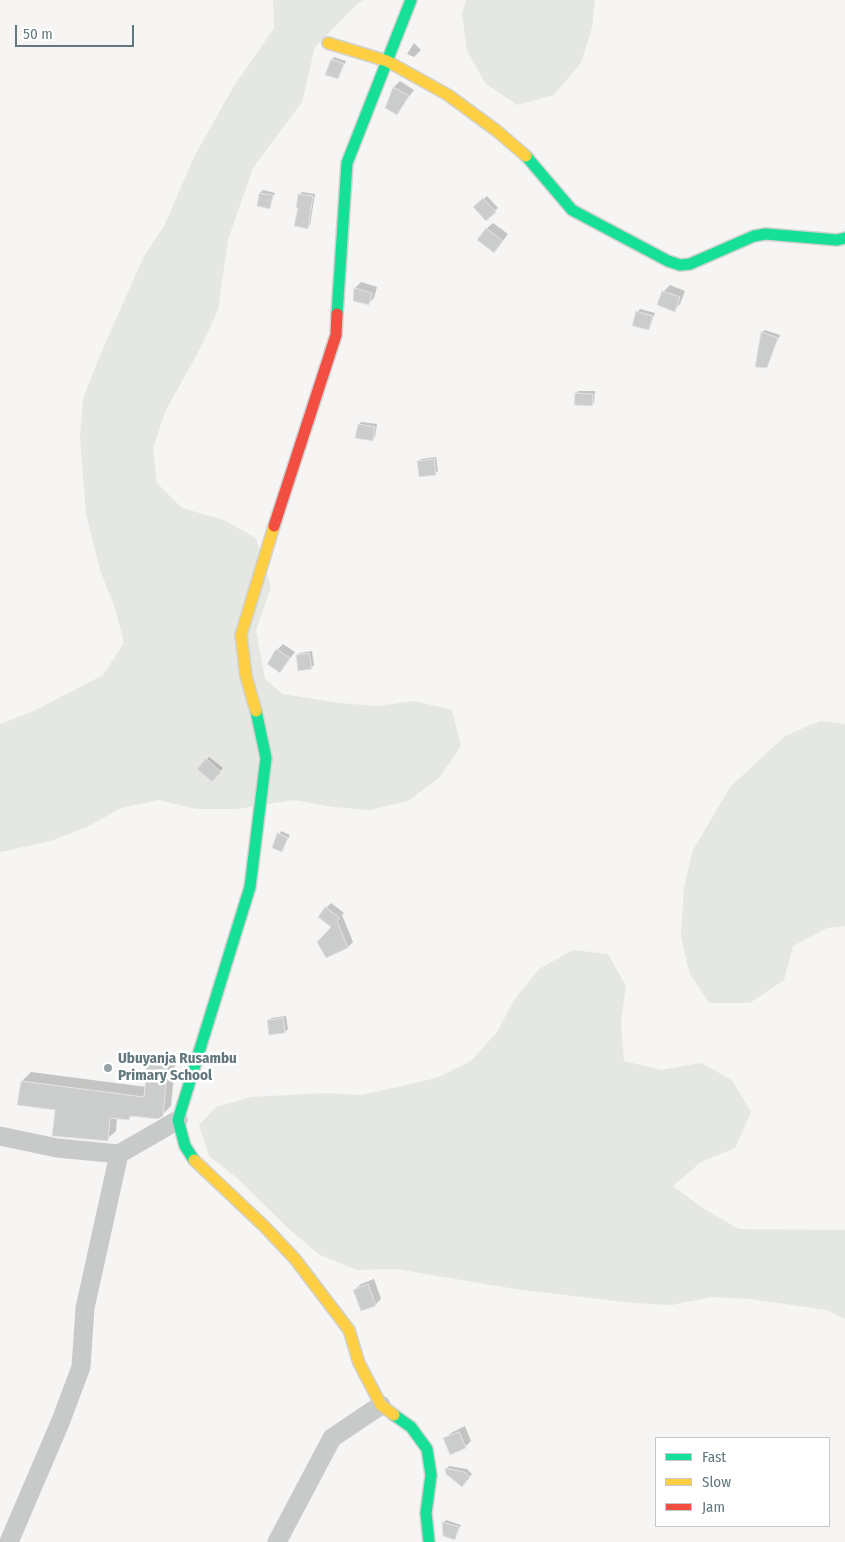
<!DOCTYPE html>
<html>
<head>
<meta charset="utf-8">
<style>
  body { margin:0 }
  #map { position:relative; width:845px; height:1542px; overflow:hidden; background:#f6f5f4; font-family:"Fira Sans Condensed",sans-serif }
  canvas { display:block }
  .legend { position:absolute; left:655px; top:1437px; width:175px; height:90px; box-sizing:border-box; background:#fff; border:1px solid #c0c9cb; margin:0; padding:6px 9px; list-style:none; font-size:15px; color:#62777e }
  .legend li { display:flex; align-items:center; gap:10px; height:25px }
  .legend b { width:25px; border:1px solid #c0c9cb }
  .scale { position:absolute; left:15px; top:25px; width:119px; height:22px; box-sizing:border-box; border:2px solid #62777e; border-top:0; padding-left:6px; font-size:15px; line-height:18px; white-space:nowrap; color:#62777e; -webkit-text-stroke:4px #fff; paint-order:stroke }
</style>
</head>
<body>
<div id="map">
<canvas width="845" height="1542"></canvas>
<ul class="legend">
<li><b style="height:6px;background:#16e098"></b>Fast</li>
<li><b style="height:6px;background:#ffcf43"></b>Slow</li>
<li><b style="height:6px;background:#f24e42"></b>Jam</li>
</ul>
<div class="scale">50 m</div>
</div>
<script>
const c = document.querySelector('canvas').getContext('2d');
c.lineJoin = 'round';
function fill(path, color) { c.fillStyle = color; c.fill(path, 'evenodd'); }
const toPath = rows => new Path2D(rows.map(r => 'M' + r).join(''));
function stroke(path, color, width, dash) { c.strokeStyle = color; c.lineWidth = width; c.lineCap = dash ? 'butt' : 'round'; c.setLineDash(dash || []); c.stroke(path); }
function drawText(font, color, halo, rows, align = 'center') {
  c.font = font + ' "Fira Sans Condensed",sans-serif'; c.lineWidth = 5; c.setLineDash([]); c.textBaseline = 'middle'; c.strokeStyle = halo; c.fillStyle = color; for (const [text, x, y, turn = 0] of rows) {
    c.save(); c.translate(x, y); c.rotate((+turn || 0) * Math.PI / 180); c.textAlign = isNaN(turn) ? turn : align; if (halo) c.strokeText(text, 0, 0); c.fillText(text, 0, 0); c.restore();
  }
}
fill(toPath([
  [273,0,364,0,357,4,315,47,302,102,253,168,228,240,218,310,202,345,165,412,153,448,157,483,182,508,224,520,256,538,271,587,256,630,265,679,283,694,339,703,377,706,415,701,452,710,461,746,440,777,408,801,370,810,332,807,294,800,237,809,196,809,159,800,121,808,89,826,51,841,0,852,0,724,36,710,103,675,124,643,115,608,101,573,86,514,80,437,83,399,98,360,144,256,164,226,195,155,234,86,274,28],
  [466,0,595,0,592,28,581,63,554,95,517,105,485,83,467,51,462,14],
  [820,721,845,724,845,926,827,928,793,946,784,980,750,1003,709,1003,689,972,681,936,684,888,692,852,730,787,785,736],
  [573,950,608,954,626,986,621,1023,624,1061,662,1070,701,1063,732,1080,751,1112,735,1148,701,1162,673,1186,704,1209,739,1229,845,1230,845,1319,827,1310,750,1299,712,1297,672,1305,632,1303,515,1289,396,1269,357,1270,320,1255,291,1231,237,1178,209,1156,199,1125,216,1107,251,1097,326,1093,362,1095,436,1078,471,1061,497,1032,514,1000,539,969]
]), '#e5e7e2');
fill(toPath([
  [414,43,421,50,414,57,407,54],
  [334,57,346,61,338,78,332,60],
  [400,81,414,90,396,114,386,107,394,87],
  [263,190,275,193,269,208,260,193],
  [302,192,315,194,310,225,307,227,300,207,299,195],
  [487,196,498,208,486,219,475,207],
  [493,223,508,234,500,245,486,229],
  [361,282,377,287,374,298,368,304,355,288],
  [670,285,685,291,680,304,674,310,659,304,664,291],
  [640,309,655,313,649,329,637,312],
  [765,330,780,335,766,367,756,366,762,332],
  [578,391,595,391,594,402,592,405,576,393],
  [361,422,377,424,375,437,372,439,359,425],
  [436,457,438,471,435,473,418,462,421,459],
  [283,644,295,652,280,671,277,650],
  [312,651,314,665,311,668,297,656,300,653],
  [209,757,223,768,212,780,199,769],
  [281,831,290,835,281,851,273,847],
  [331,903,344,913,342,915,353,942,348,947,326,956,333,927,326,908],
  [286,1016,288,1029,285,1032,268,1021,271,1018],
  [157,1053,176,1055,171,1106,162,1115,133,1115,129,1119,117,1117,116,1131,107,1139,56,1109,22,1081,31,1072,146,1087,149,1062],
  [374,1279,381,1299,375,1305,354,1290,361,1284],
  [465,1426,471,1441,465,1447,445,1439,451,1433],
  [449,1466,467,1469,472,1474,465,1483,446,1469],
  [446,1520,461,1525,455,1538,443,1523]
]), '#0003');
const building = toPath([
  [331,59,344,64,338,79,325,75,331,59],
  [393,87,409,96,397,115,385,108,393,87],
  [259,193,273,195,270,209,257,206,259,193],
  [298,194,313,196,308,229,294,226,298,208,296,208,298,194],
  [483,198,496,212,486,221,473,207,483,198],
  [486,228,503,241,494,253,477,240,486,228],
  [354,288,372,293,369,305,353,301,354,288],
  [662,291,680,297,675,312,657,305,662,291],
  [636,311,653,316,649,330,632,326,636,311],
  [761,332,778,338,767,368,755,367,761,332],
  [575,393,593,394,592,406,574,405,575,393],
  [358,424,375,427,373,441,355,438,358,424],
  [434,459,436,475,419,477,417,461,434,459],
  [276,649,290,658,280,673,267,664,276,649],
  [309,653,312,669,298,671,296,655,309,653],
  [206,758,221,772,212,782,197,769,206,758],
  [277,833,288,838,282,852,272,848,277,833],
  [325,907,340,918,337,921,348,948,326,958,317,942,331,927,318,917,325,907],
  [283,1018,285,1033,269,1035,267,1020,283,1018],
  [147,1061,168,1063,163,1116,158,1119,130,1116,129,1120,110,1118,108,1141,52,1136,55,1110,17,1105,21,1081,144,1097,147,1061],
  [368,1284,376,1306,361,1311,353,1290,368,1284],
  [459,1432,466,1448,450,1455,443,1438,459,1432],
  [445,1468,464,1472,470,1477,462,1487,446,1474,445,1468],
  [442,1522,459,1527,455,1540,443,1536,442,1522]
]);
fill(building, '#cbcccc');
stroke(building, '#e5e4e4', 1);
const fast = toPath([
  [526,156,572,210,668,261,680,265,690,264,754,236,766,234,837,240,845,238],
  [337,314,347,163,411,0],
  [194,1160,185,1146,178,1120,250,887,266,758,256,711],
  [394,1415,411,1427,427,1449,431,1475,426,1513,429,1542]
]);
const slow = toPath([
  [328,43,387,61,448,95,497,131,526,156],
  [256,711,246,676,241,635,274,526],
  [194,1160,265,1227,295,1259,349,1330,359,1363,381,1405,394,1415]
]);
const jam = toPath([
  [274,526,336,335,337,314]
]);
stroke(fast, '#d0d1d1', 14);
stroke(slow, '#d0d1d1', 14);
stroke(jam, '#d0d1d1', 14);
stroke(toPath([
  [0,1136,57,1148,119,1154,178,1120],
  [9,1542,60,1423,81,1367,85,1308,119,1154],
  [277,1542,332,1438,381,1405]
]), '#c8caca', 19);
stroke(fast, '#16e098', 11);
stroke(slow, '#ffcf43', 11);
stroke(jam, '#f24e42', 11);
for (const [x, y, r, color] of [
  [108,1068,5,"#96a3a7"]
]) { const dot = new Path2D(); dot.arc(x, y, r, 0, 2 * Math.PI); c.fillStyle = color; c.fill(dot); stroke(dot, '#fff', 2); }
drawText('bold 15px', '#62777e', '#fff', [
  ["Ubuyanja Rusambu",118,1059],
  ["Primary School",118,1076]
], 'left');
</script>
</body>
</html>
